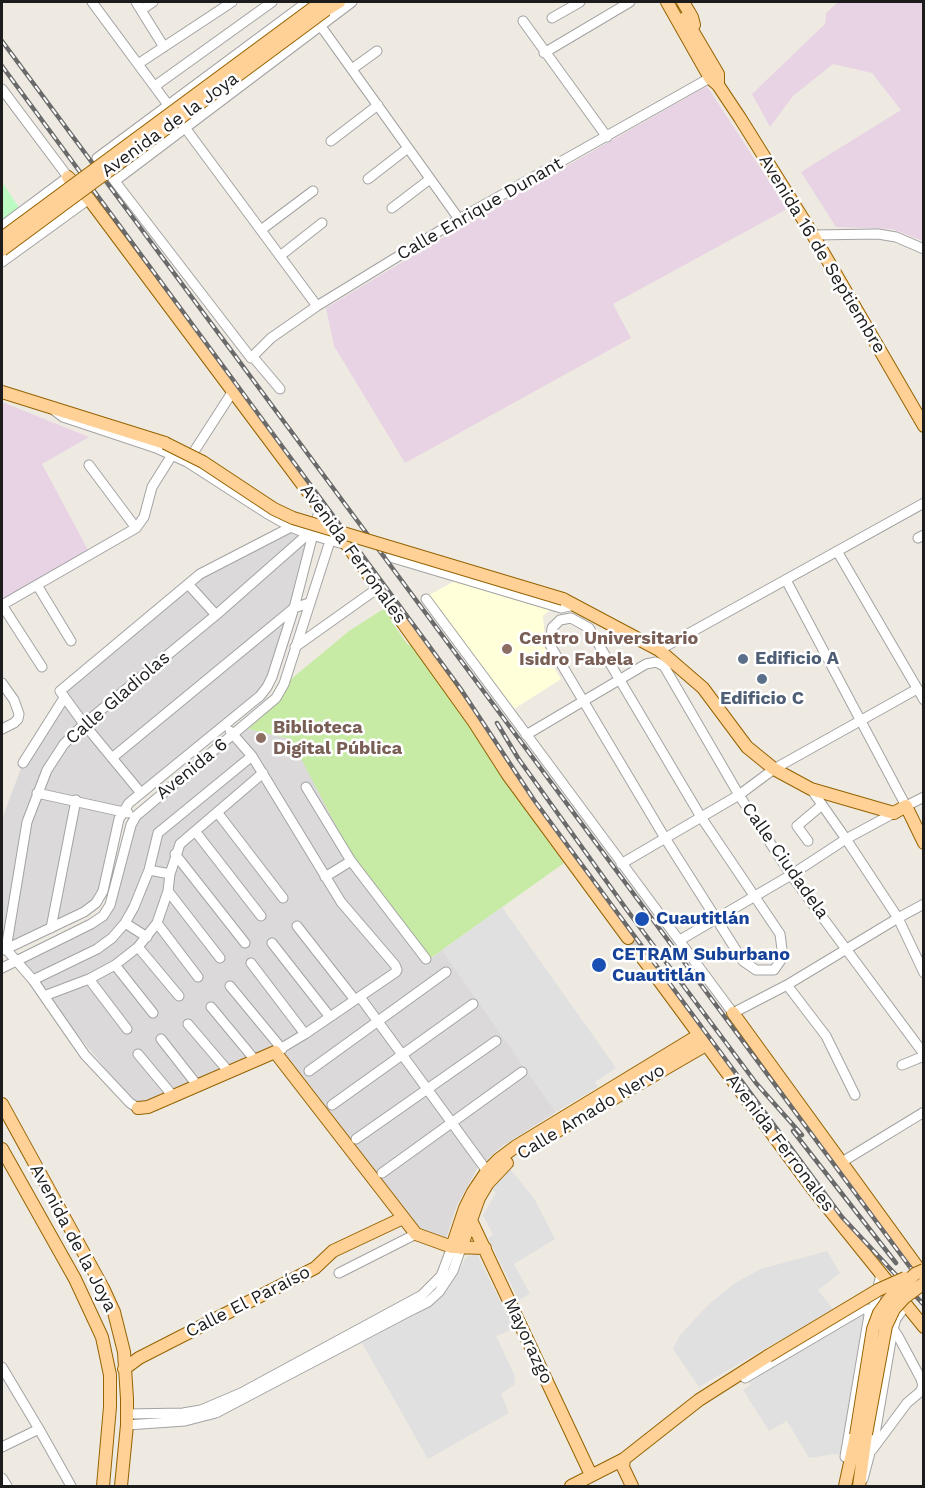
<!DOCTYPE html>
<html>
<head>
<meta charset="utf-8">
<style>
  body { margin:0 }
  #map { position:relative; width:925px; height:1488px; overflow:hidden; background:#eeeae2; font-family:"Work Sans",sans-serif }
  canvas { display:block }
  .frame { position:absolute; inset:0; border:3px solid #1c1c1c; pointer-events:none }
</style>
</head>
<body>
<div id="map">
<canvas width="925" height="1488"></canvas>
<div class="frame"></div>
</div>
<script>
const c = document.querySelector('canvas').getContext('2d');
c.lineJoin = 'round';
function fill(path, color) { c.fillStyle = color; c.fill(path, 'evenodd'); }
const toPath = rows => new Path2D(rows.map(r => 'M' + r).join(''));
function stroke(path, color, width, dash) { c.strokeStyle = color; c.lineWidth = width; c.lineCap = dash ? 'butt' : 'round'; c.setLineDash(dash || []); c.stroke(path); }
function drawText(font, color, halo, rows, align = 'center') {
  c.font = font + ' "Work Sans",sans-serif'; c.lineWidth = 5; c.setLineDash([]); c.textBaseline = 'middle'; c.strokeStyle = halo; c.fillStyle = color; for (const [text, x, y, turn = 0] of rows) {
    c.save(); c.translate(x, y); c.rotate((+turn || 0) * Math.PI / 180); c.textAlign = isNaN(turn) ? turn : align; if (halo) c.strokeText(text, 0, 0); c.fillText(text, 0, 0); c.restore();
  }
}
fill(toPath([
  [291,527,314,536,267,687,124,810,96,903,2,952,2,819,23,763,61,695,188,584],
  [248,729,291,739,432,958,442,950,556,1112,501,1147,477,1169,457,1205,445,1242,416,1234,275,1052,138,1108,16,960,103,916,136,816]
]), '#dbd9d9');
fill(toPath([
  [838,2,923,2,923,241,892,229,836,227,801,172,901,110,872,73,833,64,793,96,770,127,752,94,825,24,826,13],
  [707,86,787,209,613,304,631,338,405,463,334,346,326,308,474,219],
  [2,402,89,437,42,464,88,550,2,599]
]), '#e8d3e4');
fill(toPath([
  [455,581,551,609,543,616,545,642,548,657,561,679,514,709,429,595]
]), '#ffffda');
fill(toPath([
  [385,608,391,618,391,621,408,645,411,644,476,733,502,778,564,863,431,958,348,849,291,739,248,729,277,703,290,680,349,631]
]), '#c7eba5');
fill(toPath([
  [2,182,20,209,2,222]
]), '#bcfbc1');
fill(toPath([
  [502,907,616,1068,595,1082,598,1087,556,1112,442,950],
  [510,1169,534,1198,555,1239,514,1264,530,1294,519,1300,488,1238,493,1235,483,1215,496,1193,492,1189],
  [827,1251,840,1273,818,1290,833,1309,699,1387,673,1349,680,1335,710,1303,735,1283,761,1269],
  [477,1254,514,1329,496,1336,515,1376,514,1385,501,1394,509,1413,428,1459,362,1343,437,1301,456,1276,466,1257],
  [864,1311,840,1455,835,1454,809,1458,787,1421,769,1431,743,1390,751,1385,748,1379]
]), '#e0e0e0');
stroke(toPath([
  [628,938,641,956]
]), '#cecbc4', 12, [12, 6]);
const minor = toPath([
  [92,2,317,306],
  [136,2,164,47],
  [307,2,97,158,251,358,271,338,317,306,459,219,715,75],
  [141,10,153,2],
  [552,18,580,2],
  [523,21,607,137],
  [320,25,459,219],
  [544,53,630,2],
  [138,64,232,2],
  [352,69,377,51],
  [155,86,272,2],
  [2,89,68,177,2,226],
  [331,141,378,105],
  [368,179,408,148],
  [115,181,352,2],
  [392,208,430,179],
  [261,230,313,191],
  [813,235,878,234,896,237,924,249],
  [280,256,322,223],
  [2,262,89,199],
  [253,357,280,389],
  [55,411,63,417,156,448,187,462,266,513,291,527,308,534,347,545],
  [195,450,233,391],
  [89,465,136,528],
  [918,538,924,535],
  [837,551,924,700],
  [390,557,561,608,574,605],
  [786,580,906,806,924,797],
  [188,584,216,615],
  [37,585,71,641],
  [426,599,733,1013,787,985,898,918,924,904],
  [2,605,136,528,144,517,152,487,172,455],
  [2,605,42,667],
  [571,618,589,628,701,817,780,934,783,957,774,970,756,970,743,961,665,838,550,645,552,628,560,620,571,618],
  [295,647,378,588],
  [659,650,924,503],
  [2,683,14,700,19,714,18,719,14,723,2,729],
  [230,731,252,756,341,902,395,965,397,970,396,972,305,1034,275,1052],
  [526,735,646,664,656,662,664,666,739,795,791,875,924,1054],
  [112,758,294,608,309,603],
  [23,763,64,698],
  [306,787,351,861,426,959],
  [811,789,846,839,898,918,924,973],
  [37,793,128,813],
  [141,793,84,724,60,691,200,574,291,527],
  [217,812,283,898],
  [195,831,261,916],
  [808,841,797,826,822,805],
  [175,854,245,943],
  [621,864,739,795,774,769,917,689],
  [149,870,170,874],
  [325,877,351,861],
  [168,891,220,958],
  [125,923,147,937],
  [157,923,198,977],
  [297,926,355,1000],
  [51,928,76,800],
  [680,940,791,875,846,839,894,813],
  [272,943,330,1017],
  [138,947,179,996],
  [4,950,84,912,96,903,103,891,119,819,129,803,260,696,267,687,272,677,294,608,320,507],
  [251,963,305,1034],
  [115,965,153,1013],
  [2,968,91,924,103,916,110,905,131,825,136,816,276,698,284,684,330,541,332,525],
  [89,979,127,1029],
  [33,980,97,949,112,938,125,923,134,907,149,870,158,833,252,756],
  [787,985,826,1036,855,1095],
  [230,986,282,1049],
  [44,996,89,979,115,965,138,947,157,923,168,891,170,874,180,844,263,773],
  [360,997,487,1171],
  [211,1007,255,1060],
  [188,1024,229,1072],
  [161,1039,197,1085],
  [138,1054,173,1096],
  [902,1065,924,1056],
  [309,1071,446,972],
  [332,1105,473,1004],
  [138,1108,130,1103,85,1055,33,980,6,949,27,822,47,770,64,744,84,724,216,615,308,534],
  [356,1139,496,1041],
  [842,1162,924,1112],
  [382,1173,522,1072],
  [339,1273,416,1234],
  [2,1367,39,1429],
  [745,1378,864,1308,868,1309,869,1315,845,1457],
  [127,1414,183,1413,201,1410,241,1393,422,1295,441,1276,452,1247],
  [127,1425,185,1421,216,1413,408,1312,428,1302,439,1292,453,1271,461,1248],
  [2,1447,39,1429,71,1486],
  [872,1450,907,1403,920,1392,923,1386,921,1379,898,1336,878,1307,874,1305,881,1274],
  [2,1478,7,1486],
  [863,1479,875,1434,893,1329,896,1319,906,1305]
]);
const major = toPath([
  [667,2,710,78,718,85,740,118,813,235,924,426],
  [683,2,692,17,694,25],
  [326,10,339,2],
  [685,18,718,74,718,85],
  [68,177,89,199,332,524,474,722,508,775,628,938],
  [2,392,165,443],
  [563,599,659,650,703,688,747,747,774,769,811,789,894,813,906,806,924,843],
  [641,956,812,1188,924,1327],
  [733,1013,924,1276],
  [2,1104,103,1288,114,1312,124,1352,127,1399,127,1425,121,1486],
  [138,1108,148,1107,275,1052,416,1234,452,1247,485,1248],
  [2,1149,75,1279,102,1337,110,1375,110,1407,103,1486],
  [523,1151,706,1045],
  [469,1216,591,1475],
  [452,1247,465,1208,473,1192,487,1171,499,1159,515,1147,699,1035],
  [461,1248,479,1198,488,1183,507,1163],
  [124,1369,139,1358,315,1268,333,1251,403,1218],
  [624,1459,623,1467,632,1486],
  [571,1486,624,1459,699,1400,768,1356],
  [845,1486,856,1435],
  [859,1486,866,1434]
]);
stroke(minor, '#a3a3a3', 11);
stroke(major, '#956300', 14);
stroke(minor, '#fff', 9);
stroke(major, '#ffd196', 12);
const rail = toPath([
  [2,41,924,1286],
  [2,66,460,688,534,800,842,1217,924,1305],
  [497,723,518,758,627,910,756,1083,802,1135],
  [793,1131,896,1263]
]);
stroke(rail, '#6a6a6a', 4.5);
stroke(rail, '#fff', 2, [7]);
const majorBridge = toPath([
  [2,238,320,3],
  [2,250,326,10],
  [165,443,203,462,274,509,293,518,563,599],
  [768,1356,878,1290,905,1278],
  [866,1434,886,1326,894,1309,904,1298,924,1283],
  [856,1435,873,1329,879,1313,889,1299,915,1274,924,1270]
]);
stroke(majorBridge, '#956300', 14, []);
stroke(majorBridge, '#ffd196', 12);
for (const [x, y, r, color] of [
  [507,649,6,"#8d6e63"],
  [743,659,6,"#5c6f8a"],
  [762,679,6,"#5c6f8a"],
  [261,738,6,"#8d6e63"],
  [642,919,8,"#1a4fb4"],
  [599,965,8,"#1a4fb4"]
]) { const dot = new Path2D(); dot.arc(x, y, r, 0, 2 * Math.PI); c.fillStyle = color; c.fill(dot); stroke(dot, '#fff', 2); }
drawText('18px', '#1c1c1c', '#fff', [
  ["Avenida de la Joya",170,125,-36],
  ["Calle Enrique Dunant",480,209,-30],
  ["Avenida 16 de Septiembre",822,254,59],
  ["Avenida Ferronales",353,554,54],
  ["Calle Gladiolas",118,698,-41],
  ["Avenida 6",192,769,-39],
  ["Calle Ciudadela",785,861,55],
  ["Calle Amado Nervo",591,1112,-31],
  ["Avenida Ferronales",780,1143,53],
  ["Avenida de la Joya",73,1238,62],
  ["Calle El Paraíso",248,1302,-27],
  ["Mayorazgo",528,1341,65]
]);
drawText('bold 18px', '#785e54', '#fff', [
  ["Centro Universitario",519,639],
  ["Isidro Fabela",519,660],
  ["Biblioteca",273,728],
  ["Digital Pública",273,749]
], 'left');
drawText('bold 18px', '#4e5e75', '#fff', [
  ["Edificio A",755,659],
  ["Edificio C",762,699,"center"]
], 'left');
drawText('bold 18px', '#164399', '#fff', [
  ["Cuautitlán",656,919],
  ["CETRAM Suburbano",612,955],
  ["Cuautitlán",612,976]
], 'left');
</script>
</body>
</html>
